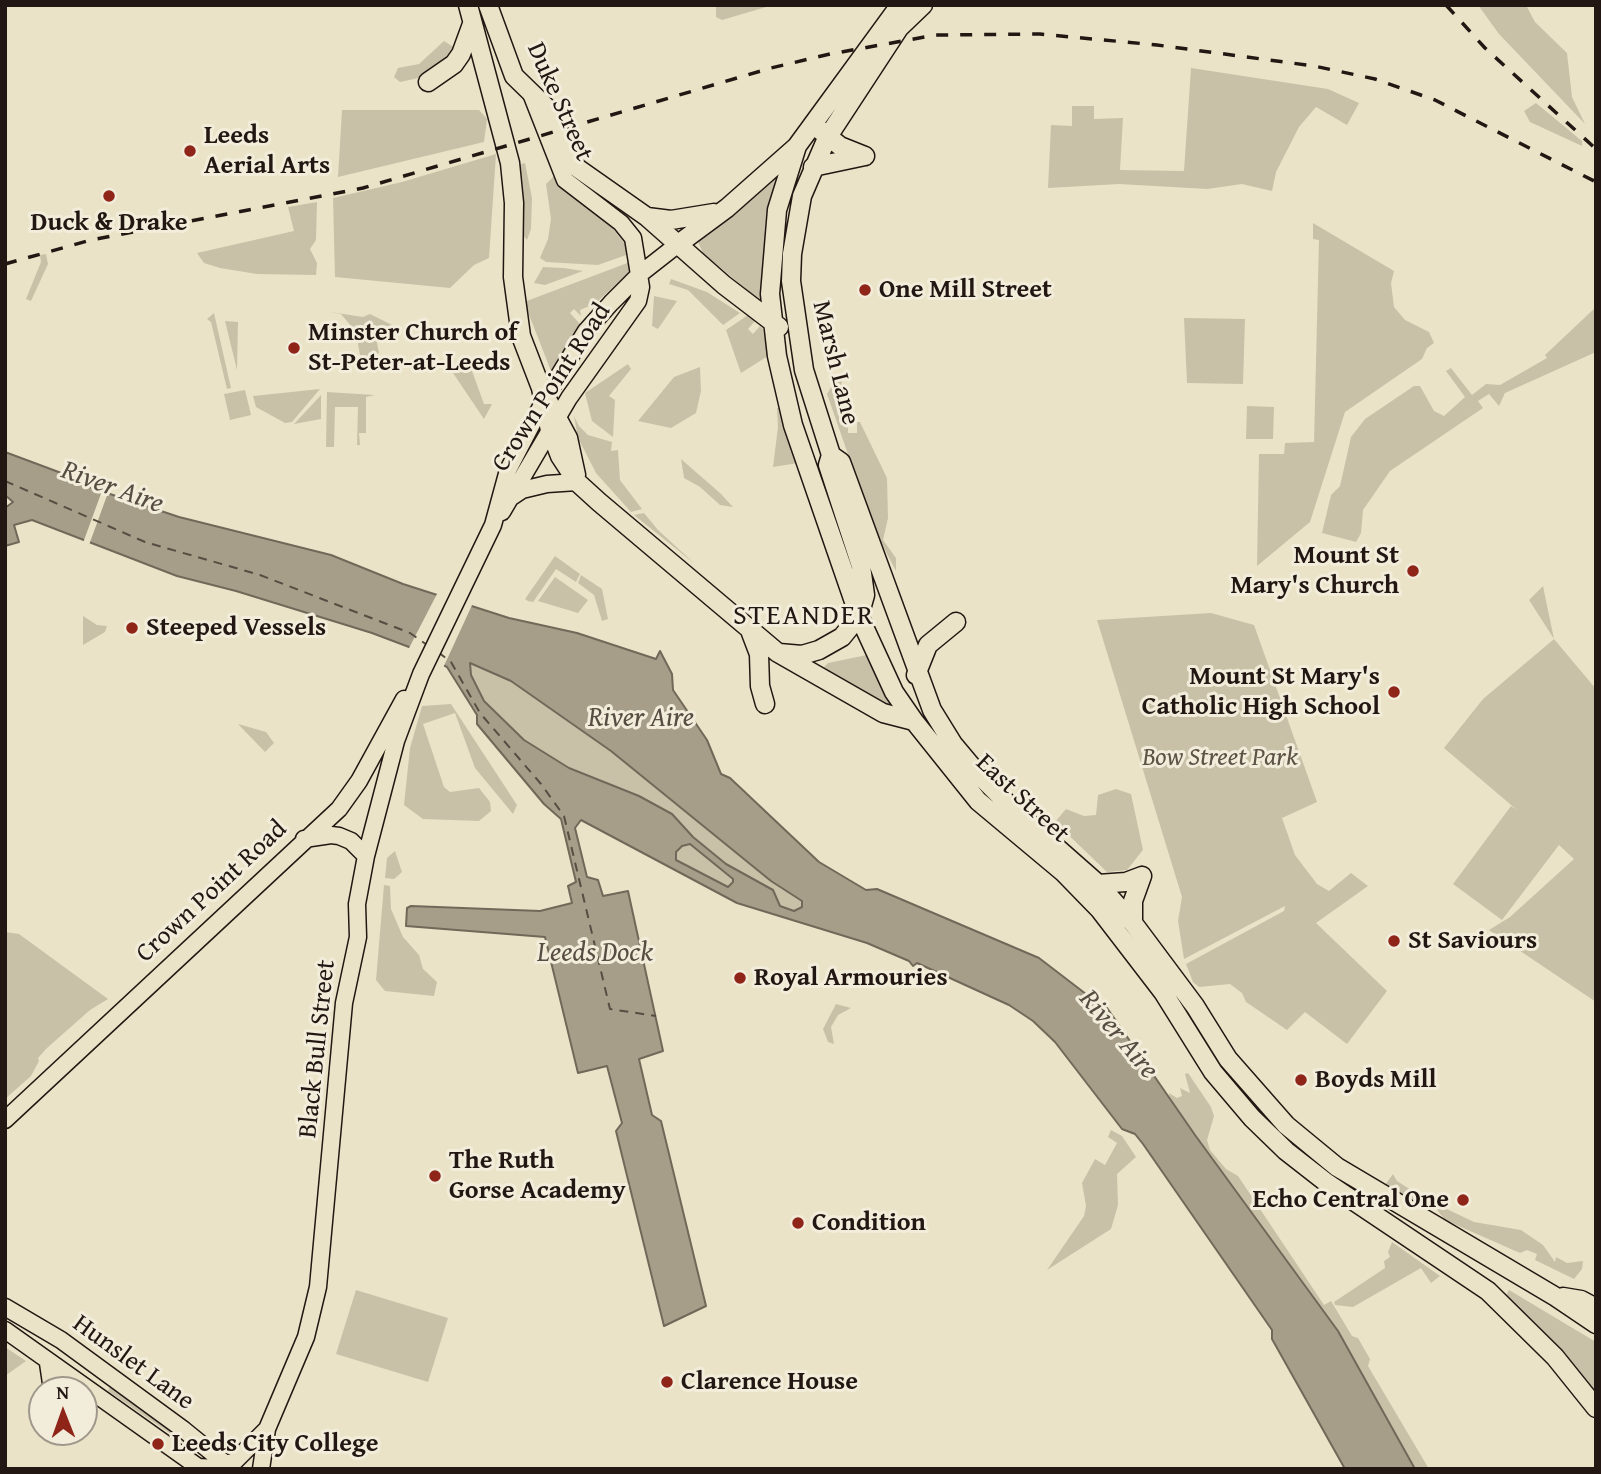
<!DOCTYPE html>
<html>
<head>
<meta charset="utf-8">
<style>
  body { margin:0 }
  #map { position:relative; width:1601px; height:1474px; overflow:hidden; background:#ebe3c7; font-family:"Gentium Book Plus",serif }
  canvas { display:block }
  .frame { position:absolute; inset:0; border:7px solid #221712; pointer-events:none }
  .north { position:absolute; left:28px; top:1376px; width:70px; height:70px; box-sizing:border-box; background:#f2eddb; border:2px solid #9f978b; border-radius:50%; rotate:359deg; font-size:19px; font-weight:700; line-height:28px; text-align:center; color:#221712 }
  .north::after { content:''; display:block; margin:auto; width:24px; height:32px; background:#8f2418; clip-path:polygon(50% 0,100% 100%,50% 72%,0 100%) }
</style>
</head>
<body>
<div id="map">
<canvas width="1601" height="1474"></canvas>
<div class="frame"></div>
<div class="north">N</div>
</div>
<script>
const c = document.querySelector('canvas').getContext('2d');
c.lineJoin = 'round';
function fill(path, color) { c.fillStyle = color; c.fill(path, 'evenodd'); }
const toPath = rows => new Path2D(rows.map(r => 'M' + r).join(''));
function stroke(path, color, width, dash) { c.strokeStyle = color; c.lineWidth = width; c.lineCap = dash ? 'butt' : 'round'; c.setLineDash(dash || []); c.stroke(path); }
function drawText(font, color, halo, rows, align = 'center') {
  c.font = font + ' "Gentium Book Plus",serif'; c.lineWidth = 6; c.setLineDash([]); c.textBaseline = 'middle'; c.strokeStyle = halo; c.fillStyle = color; for (const [text, x, y, turn = 0] of rows) {
    c.save(); c.translate(x, y); c.rotate((+turn || 0) * Math.PI / 180); c.textAlign = isNaN(turn) ? turn : align; if (halo) c.strokeText(text, 0, 0); c.fillText(text, 0, 0); c.restore();
  }
}
fill(toPath([
  [716,5,773,5,722,20,716,17],
  [1478,5,1526,5,1535,22,1567,53,1572,97,1585,124,1499,34],
  [444,41,455,48,449,57,423,77,400,82,394,77,398,68,419,64],
  [1191,68,1328,89,1359,103,1347,125,1316,107,1299,127,1276,172,1272,191,1242,184,1207,189,1119,184,1048,188,1051,125,1072,126,1072,106,1094,106,1094,119,1123,118,1120,170,1184,171],
  [1536,103,1582,141,1582,146,1530,122,1524,111],
  [342,110,479,110,487,119,484,142,338,177],
  [496,154,489,258,474,265,450,288,335,277,333,198,402,182],
  [525,163,532,198,531,229,527,240,521,233,524,202,518,165],
  [781,165,764,304,703,253,698,242],
  [555,175,605,219,632,253,598,265,546,262,540,258,548,239,551,219,546,184],
  [317,202,316,240,310,249,317,263,316,275,257,274,220,268,204,263,197,253,294,231,288,207],
  [1313,223,1394,271,1391,283,1394,307,1405,320,1429,332,1434,343,1427,348,1422,359,1345,412,1310,522,1257,566,1259,454,1284,454,1285,443,1314,442,1319,240,1313,239],
  [46,254,48,264,31,301,26,299,41,262,40,255],
  [630,262,631,270,596,303,580,310,581,316,574,309,570,313,580,324,571,337,565,356,551,371,524,302],
  [543,267,564,268,583,271,545,285,534,283],
  [671,279,707,292,740,313,723,325,688,290,669,284],
  [654,296,677,301,658,329,652,326],
  [1596,307,1596,352,1505,393,1499,406,1489,394,1478,401,1483,408,1390,471,1363,510,1361,533,1356,542,1322,533,1331,495,1340,486,1351,437,1365,419,1414,386,1420,386,1434,411,1444,416,1465,397,1446,371,1451,368,1472,395,1486,384,1500,385,1547,358,1545,355],
  [324,311,363,317,370,314,394,326,400,336,365,333,351,326,341,314],
  [214,313,231,388,227,389,211,322,207,319],
  [748,315,755,321,748,329,753,334,760,326,763,329,768,356,741,373,726,330],
  [1184,318,1245,319,1243,384,1187,383],
  [225,321,238,322,237,370],
  [356,333,376,338,379,353,366,358,360,355],
  [478,364,480,367,472,371,484,404,492,404,484,419,453,373],
  [628,364,631,369,609,396,615,400,613,437,592,421,585,393],
  [700,367,701,391,696,413,671,428,638,421,674,377],
  [838,376,842,377,839,422,848,422,848,433,857,433,857,422,860,422,887,478,888,518,883,540,896,558,896,571,874,529,827,394],
  [320,389,292,422,285,423,256,407,253,396],
  [245,390,251,415,230,420,224,394],
  [327,392,375,395,366,397,366,433,359,433,360,445,357,445,358,407,335,407,334,447,326,447],
  [321,395,321,419,294,424],
  [1247,406,1274,407,1273,439,1246,439],
  [777,408,780,408,798,463,773,467,778,427],
  [574,416,579,426,588,435,612,442,611,451,618,450,620,480,642,509,631,512,596,473,578,438],
  [681,459,720,493,733,507,720,505,700,487,684,478],
  [644,513,658,530,695,564,634,515],
  [555,556,580,574,576,582,556,569,533,602,528,601,525,599],
  [581,575,602,589,608,619,602,621,594,595,578,583],
  [555,577,588,600,578,613,538,601],
  [1543,586,1554,639,1596,689,1596,1002,1489,930,1510,917,1574,859,1559,845,1502,920,1453,884,1511,806,1517,810,1444,748,1483,699,1554,639,1529,600],
  [1211,613,1254,625,1317,802,1282,818,1295,855,1317,884,1329,891,1351,873,1368,886,1316,923,1387,991,1347,1044,1305,1012,1287,1030,1246,1002,1242,993,1230,984,1199,987,1193,982,1186,964,1284,911,1285,906,1184,959,1178,921,1182,897,1097,620],
  [83,616,97,625,107,626,105,632,83,645],
  [867,655,895,707,892,711,825,672,824,667,828,663],
  [470,663,511,681,611,751,771,881,802,901,802,907,794,911,780,906,773,890,726,864,692,836,672,814,639,796,569,768,524,740,484,701,471,675],
  [451,704,517,805,513,814,475,768,455,713,423,724,444,787,450,792,479,788,490,802,491,811,479,821,423,819,404,805,410,748,422,706],
  [238,724,266,732,274,743,265,752],
  [1116,789,1131,794,1143,850,1127,870,1107,872,1055,822,1066,809,1084,816,1096,815,1098,795],
  [690,844,733,880,728,887,676,860,676,852,682,846],
  [395,851,402,872,394,879,385,878,387,858],
  [384,885,390,886,391,909,403,937,419,955,423,969,437,982,434,996,385,991,376,980],
  [5,932,19,934,108,999,90,1010,47,1048,38,1058,39,1061,31,1076,5,1099],
  [836,1004,851,1008,838,1015,831,1027,834,1044,828,1042,823,1029],
  [1188,1073,1211,1107,1214,1116,1207,1140,1210,1150,1226,1169,1238,1176,1324,1305,1331,1301,1352,1336,1358,1338,1370,1359,1368,1366,1429,1469,1415,1469,1338,1331,1170,1100,1169,1093,1177,1098,1182,1096,1180,1088,1190,1093,1185,1074],
  [1111,1130,1122,1136,1136,1157,1117,1174,1118,1205,1111,1229,1047,1270,1084,1216,1086,1206,1082,1183,1095,1159,1105,1165,1117,1143,1108,1137],
  [1393,1174,1397,1181,1417,1194,1430,1212,1385,1185],
  [1430,1201,1474,1222,1521,1230,1543,1245,1555,1262,1556,1257,1567,1263,1583,1261,1582,1269,1574,1279,1535,1260,1537,1254,1527,1250,1520,1253,1445,1220],
  [1392,1242,1440,1276,1431,1283,1421,1268,1353,1307,1335,1305,1334,1302,1385,1268,1384,1261,1390,1257,1388,1252],
  [356,1290,448,1318,428,1382,336,1354],
  [1509,1290,1596,1342,1596,1396,1505,1297],
  [5,1347,26,1361,5,1376],
  [111,1385,152,1412,206,1458,108,1391]
]), '#c9c0a8');
const water = toPath([
  [5,452,72,477,77,483,179,517,331,555,403,584,509,618,577,633,656,659,660,651,672,674,673,690,707,740,721,774,730,778,819,862,866,890,877,889,1039,958,1099,1004,1105,1005,1195,1135,1338,1331,1415,1469,1345,1469,1272,1339,1272,1330,1143,1144,1135,1134,1122,1129,1055,1042,1033,1021,1009,1005,917,963,913,966,909,961,867,943,737,903,581,820,575,828,587,877,598,880,603,896,628,891,663,1051,639,1059,652,1115,661,1121,706,1306,664,1326,616,1131,622,1123,607,1066,578,1073,545,937,406,926,407,908,411,906,540,911,572,903,568,886,576,882,561,819,544,804,477,724,477,715,447,667,409,647,372,633,236,591,177,576,32,520,14,525,19,542,5,546,5,508,13,502,5,495,5,452],
  [470,663,511,681,611,751,771,881,802,901,802,907,794,911,780,906,773,890,726,864,693,837,672,814,639,796,569,768,524,740,484,701,471,675,470,663],
  [690,844,733,879,733,882,728,887,676,860,676,852,682,846,690,844]
]);
fill(water, '#a79e89');
stroke(water, '#726859', 2);
fill(toPath([
  [103,488,109,490,89,545,83,543],
  [438,592,473,603,443,668,408,650]
]), '#ebe3c7');
stroke(toPath([
  [5,481,145,542,260,575,410,633,427,645],
  [438,652,451,662,480,713,541,784,564,816,610,1009,656,1016]
]), '#574d42', 2, [9, 7]);
const major = toPath([
  [510,498,522,490,547,484,577,482],
  [502,512,569,398,638,301,641,287,633,238,621,223,565,180,530,91],
  [304,839,331,835,339,836,351,841,366,856],
  [5,1120,339,809,359,781,404,699],
  [5,1307,61,1340,184,1430,232,1469],
  [5,1330,201,1469],
  [48,1363,52,1390],
  [199,1467,214,1468,235,1461,266,1430],
  [261,1469,267,1429,306,1337,318,1287,344,1003,358,937,357,904,366,856,396,741,421,674,493,525,508,470,547,395,586,331,611,303,640,274,677,245]
]);
const highway = toPath([
  [468,5,510,163,514,203,513,277,521,336,541,388,568,438,576,475],
  [488,5,514,76,549,110,565,155,573,165,647,217,724,285,779,327],
  [900,5,797,146,777,210,770,294,777,356,793,425,859,616,894,692,914,721,978,801,1063,872,1100,910,1163,992,1213,1072,1252,1118,1286,1151,1327,1183,1488,1291,1555,1357,1596,1408],
  [923,5,899,28,827,138,802,196,792,254,791,281,804,370,831,455,841,462,932,710,953,744,979,775,1014,810,1098,884,1133,923,1195,1006,1228,1059,1286,1125,1337,1167,1556,1297,1596,1324],
  [428,82,454,64,461,54,472,24],
  [820,130,840,146,865,156],
  [813,167,865,156],
  [647,217,671,220,714,213],
  [677,245,727,208,796,147],
  [541,388,550,430,560,456,577,482,599,502,778,653,883,713,914,721],
  [751,633,759,654,760,686,765,704],
  [779,653,802,655,819,650,842,637,859,616,865,595,861,566,828,465,831,455],
  [916,675,928,645,956,622],
  [1098,884,1126,882,1142,876],
  [1133,923,1133,901,1142,876],
  [1563,1297,1581,1300,1596,1308]
]);
stroke(major, '#221712', 19);
stroke(highway, '#221712', 21);
stroke(major, '#ebe3c7', 16);
stroke(highway, '#ebe3c7', 18);
stroke(toPath([
  [1446,5,1485,48,1596,149],
  [5,264,91,240,363,188,771,68,830,54,936,35,1040,34,1157,45,1314,66,1375,79,1435,100,1596,182]
]), '#221712', 3.5, [12, 12]);
for (const [x, y, r, color] of [
  [190,151,7,"#8f2418"],
  [109,196,7,"#8f2418"],
  [865,290,7,"#8f2418"],
  [294,348,7,"#8f2418"],
  [1413,571,7,"#8f2418"],
  [132,628,7,"#8f2418"],
  [1394,692,7,"#8f2418"],
  [1394,941,7,"#8f2418"],
  [740,978,7,"#8f2418"],
  [1301,1080,7,"#8f2418"],
  [435,1176,7,"#8f2418"],
  [1463,1200,7,"#8f2418"],
  [798,1223,7,"#8f2418"],
  [667,1382,7,"#8f2418"],
  [158,1444,7,"#8f2418"]
]) { const dot = new Path2D(); dot.arc(x, y, r, 0, 2 * Math.PI); c.fillStyle = color; c.fill(dot); stroke(dot, '#f2eddb', 2.5); }
drawText('26px', '#221712', '#f2eddb', [
  ["Duke Street",559,102,66],
  ["Marsh Lane",835,363,76],
  ["Crown Point Road",552,388,-57],
  ["East Street",1022,799,43],
  ["Crown Point Road",212,892,-43],
  ["Black Bull Street",318,1049,-84],
  ["Hunslet Lane",133,1363,36]
]);
drawText('bold 26px', '#221712', '#f2eddb', [
  ["Leeds",204,136],
  ["Aerial Arts",204,166],
  ["Duck & Drake",109,223,"center"],
  ["One Mill Street",879,290],
  ["Minster Church of",308,333],
  ["St-Peter-at-Leeds",308,363],
  ["Mount St",1399,556,"right"],
  ["Mary's Church",1399,586,"right"],
  ["Steeped Vessels",146,628],
  ["Mount St Mary's",1380,677,"right"],
  ["Catholic High School",1380,707,"right"],
  ["St Saviours",1408,941],
  ["Royal Armouries",754,978],
  ["Boyds Mill",1315,1080],
  ["The Ruth",449,1161],
  ["Gorse Academy",449,1191],
  ["Echo Central One",1449,1200,"right"],
  ["Condition",812,1223],
  ["Clarence House",681,1382],
  ["Leeds City College",172,1444]
], 'left');
drawText('italic 26px', '#5c5246', '#f2eddb', [
  ["Bow Street Park",1220,758]
]);
drawText('italic 28px', '#574d42', '#f2eddb', [
  ["River Aire",112,488,20],
  ["River Aire",641,719],
  ["Leeds Dock",595,954],
  ["River Aire",1118,1035,50]
]);
c.letterSpacing = '2px';
drawText('28px', '#221712', '#f2eddb', [
  ["STEANDER",804,617]
]);
c.letterSpacing = '0px';
</script>
</body>
</html>
